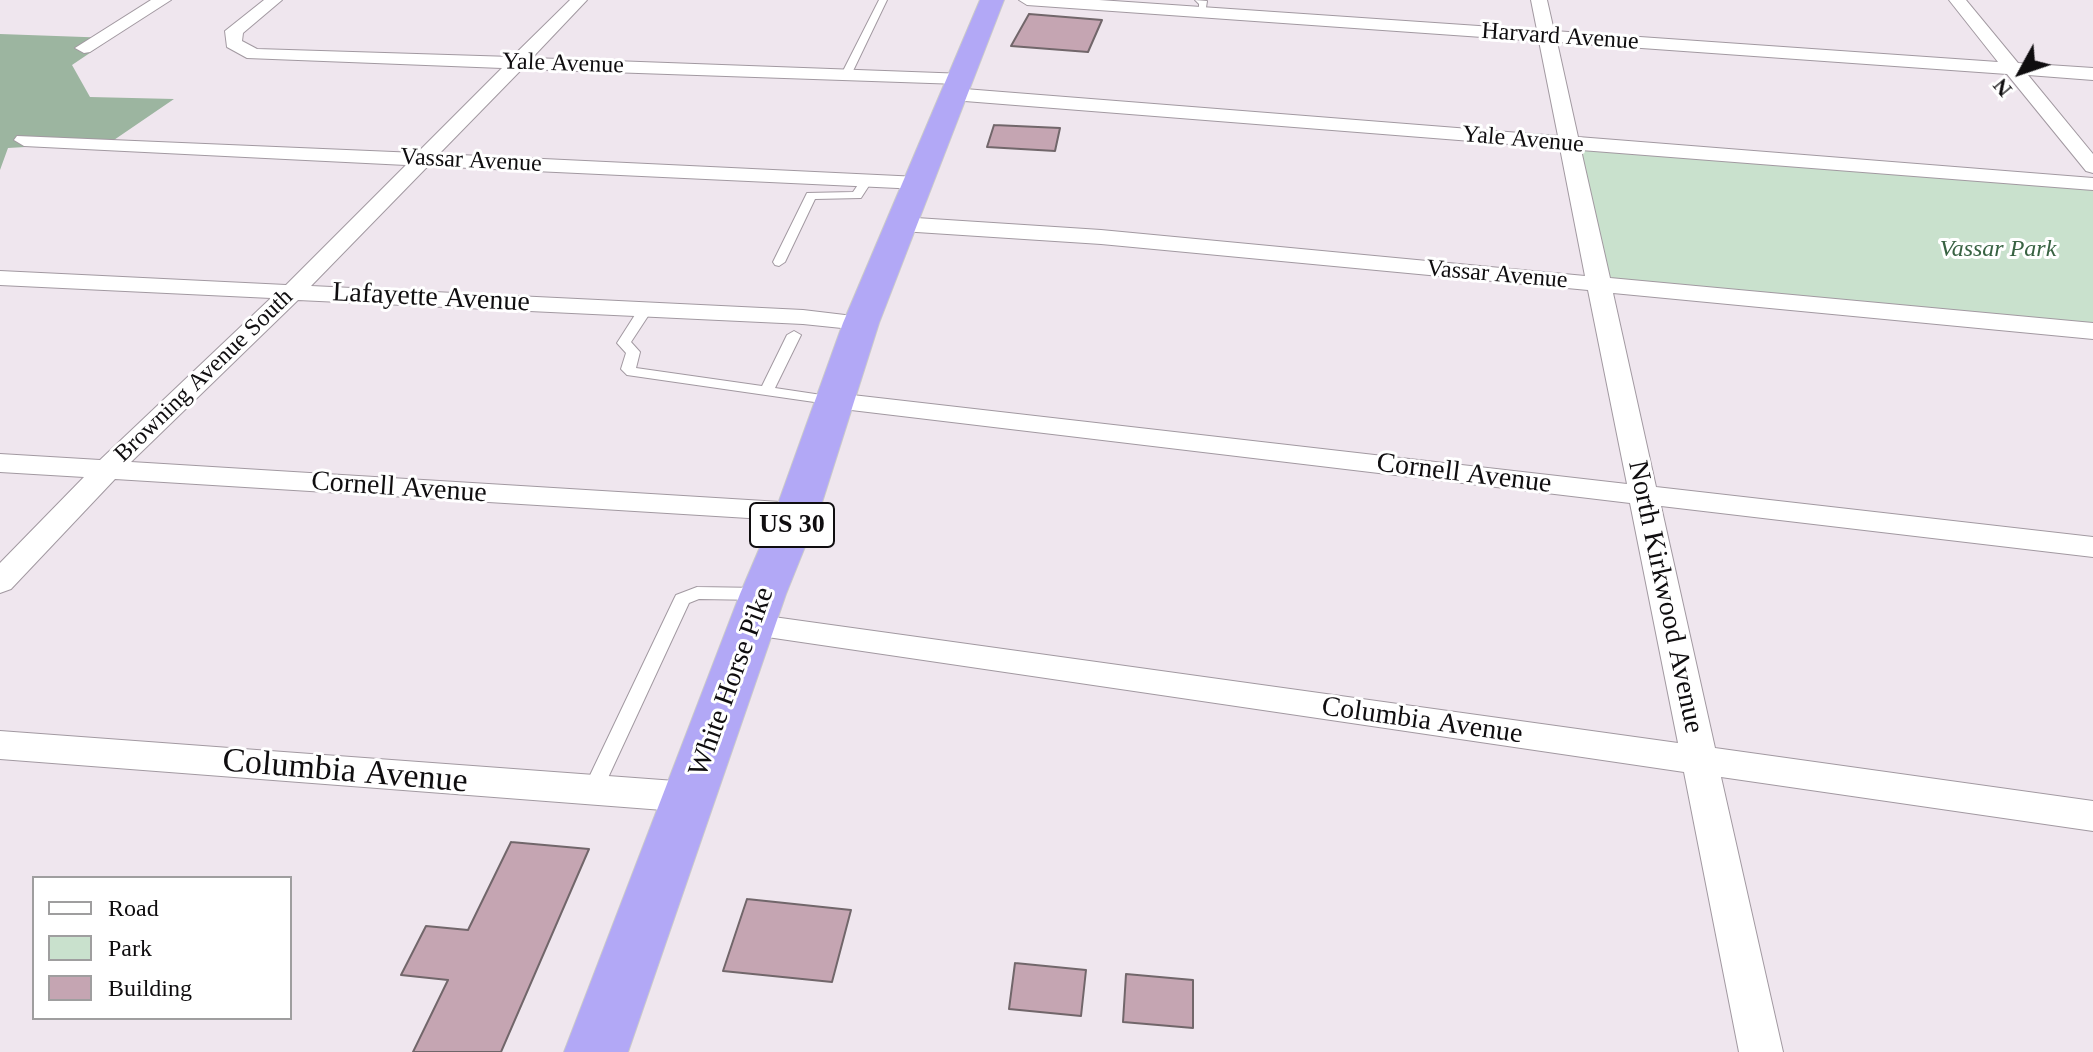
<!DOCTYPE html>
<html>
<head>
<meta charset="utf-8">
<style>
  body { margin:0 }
  #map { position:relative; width:2093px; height:1052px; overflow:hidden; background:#efe6ee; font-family:"Times New Roman",serif }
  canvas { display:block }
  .legend { position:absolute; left:32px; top:876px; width:260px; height:144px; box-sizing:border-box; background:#fff; border:2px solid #9f9e9f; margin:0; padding:10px 14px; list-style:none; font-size:24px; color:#0f0d0f }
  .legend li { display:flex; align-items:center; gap:16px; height:40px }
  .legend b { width:40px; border:2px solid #9f9e9f }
  .north { position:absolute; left:1981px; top:32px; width:80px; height:80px; -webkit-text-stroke:6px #fff; paint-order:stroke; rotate:230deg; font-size:22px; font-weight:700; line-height:32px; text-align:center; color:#0f0d0f }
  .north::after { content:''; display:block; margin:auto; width:28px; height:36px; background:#0f0d0f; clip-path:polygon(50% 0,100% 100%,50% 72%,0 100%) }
</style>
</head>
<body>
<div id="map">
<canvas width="2093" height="1052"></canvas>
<ul class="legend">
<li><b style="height:10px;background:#fff"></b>Road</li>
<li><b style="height:22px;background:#c9e1cd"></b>Park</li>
<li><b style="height:22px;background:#c5a5b2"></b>Building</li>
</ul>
<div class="north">N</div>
</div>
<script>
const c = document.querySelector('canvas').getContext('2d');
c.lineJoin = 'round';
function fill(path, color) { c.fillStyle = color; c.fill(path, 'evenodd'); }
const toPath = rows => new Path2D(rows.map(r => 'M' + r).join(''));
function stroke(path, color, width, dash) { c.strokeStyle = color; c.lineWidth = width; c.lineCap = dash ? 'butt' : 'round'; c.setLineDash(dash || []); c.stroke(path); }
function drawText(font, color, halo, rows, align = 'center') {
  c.font = font + ' "Times New Roman",serif'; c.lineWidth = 6; c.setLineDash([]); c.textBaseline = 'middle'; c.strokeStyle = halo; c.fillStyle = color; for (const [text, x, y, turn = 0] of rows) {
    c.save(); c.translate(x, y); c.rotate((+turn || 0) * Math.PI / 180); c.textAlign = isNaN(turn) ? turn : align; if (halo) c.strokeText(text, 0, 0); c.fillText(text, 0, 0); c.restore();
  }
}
fill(toPath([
  [1567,143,2093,184,2093,331,1597,284]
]), '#c9e1cd');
fill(toPath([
  [0,34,112,38,72,65,90,97,174,99,111,142,8,148,0,170]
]), '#9cb5a0');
const building = toPath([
  [1029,14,1102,20,1088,52,1011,46,1029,14],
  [994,125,1060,128,1055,151,987,147,994,125],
  [511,842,589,849,501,1052,413,1052,448,980,401,975,426,926,468,930,511,842],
  [747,899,851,910,832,982,723,971,747,899],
  [1015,963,1086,970,1081,1016,1009,1009,1015,963],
  [1126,974,1193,980,1193,1028,1123,1022,1126,974]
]);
fill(building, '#c5a5b2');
stroke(building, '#71666a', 2);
const service = toPath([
  [879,0,887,0,852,73,844,75,842,73,879,0],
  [1195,0,1207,1,1205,14,1199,14,1199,4,1195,0],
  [862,179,872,181,861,198,815,199,785,262,779,266,775,265,773,262,807,193,853,192,862,179],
  [645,306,652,310,631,342,640,352,636,368,762,386,787,335,794,331,801,335,775,388,835,397,842,401,835,405,627,375,621,369,626,353,617,343,640,307,645,306],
  [697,587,760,588,768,594,760,600,699,599,689,603,600,795,593,798,586,795,583,790,674,599,676,595,697,587]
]);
const minor = toPath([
  [151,0,171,0,90,52,84,53,75,48,151,0],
  [264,0,282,0,243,33,242,41,257,49,512,57,570,0,587,0,532,58,966,74,968,78,966,82,959,84,522,69,439,154,919,177,930,183,919,189,428,166,311,286,803,310,870,318,873,323,870,328,861,330,803,324,298,300,131,462,797,503,807,505,812,512,807,519,797,521,115,479,11,589,0,593,0,563,84,477,0,472,0,454,100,460,271,298,0,285,0,271,286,285,406,165,24,146,14,140,17,136,417,153,502,68,247,58,227,47,225,31,264,0],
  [1019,0,1099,0,1537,30,1531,0,1547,0,1554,31,1998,62,1949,0,1966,0,2018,63,2093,68,2093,80,2028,75,2093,154,2093,173,2086,171,2007,74,1557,42,1578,137,2093,178,2093,190,1581,150,1610,278,2093,323,2093,339,1613,293,1656,487,2093,537,2093,557,1661,506,1715,748,2093,801,2093,831,1721,777,1783,1052,1739,1052,1684,772,740,633,736,625,740,617,752,614,1678,743,1630,503,826,407,822,401,826,395,835,393,1627,484,1588,290,1101,244,901,231,890,224,901,217,1101,230,1585,276,1560,148,952,100,943,94,952,88,1558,136,1539,41,1027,5,1019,0],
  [0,731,689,782,702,787,707,797,702,807,689,812,0,759,0,731]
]);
const trunk = toPath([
  [980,0,1004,0,879,323,819,512,786,594,628,1052,564,1052,740,594,775,512,843,323,980,0]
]);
stroke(service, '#a299a1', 2);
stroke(minor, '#a299a1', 2);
stroke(trunk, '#cacaca', 2);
fill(service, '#fff');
fill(minor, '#fff');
fill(trunk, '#b2a8f6');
drawText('24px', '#0f0d0f', '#fff', [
  ["Harvard Avenue",1560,37,4],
  ["Yale Avenue",563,64,2],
  ["Yale Avenue",1523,140,5],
  ["Vassar Avenue",471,161,3],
  ["Vassar Avenue",1497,275,5],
  ["Browning Avenue South",204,376,-44]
]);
drawText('italic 24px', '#386242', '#fff', [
  ["Vassar Park",1998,250]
]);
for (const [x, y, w] of [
  [792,525,84]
]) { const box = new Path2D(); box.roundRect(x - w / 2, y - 22, w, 44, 6); c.fillStyle = '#fff'; c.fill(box); stroke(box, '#0f0d0f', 2); }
drawText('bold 26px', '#0f0d0f', null, [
  ["US 30",792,525]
]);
drawText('28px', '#0f0d0f', '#fff', [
  ["Lafayette Avenue",431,298,3],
  ["Cornell Avenue",1464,474,7],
  ["Cornell Avenue",399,488,4],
  ["North Kirkwood Avenue",1665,597,78],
  ["White Horse Pike",732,682,-70],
  ["Columbia Avenue",1422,721,8]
]);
drawText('34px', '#0f0d0f', '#fff', [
  ["Columbia Avenue",345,772,5]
]);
</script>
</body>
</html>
